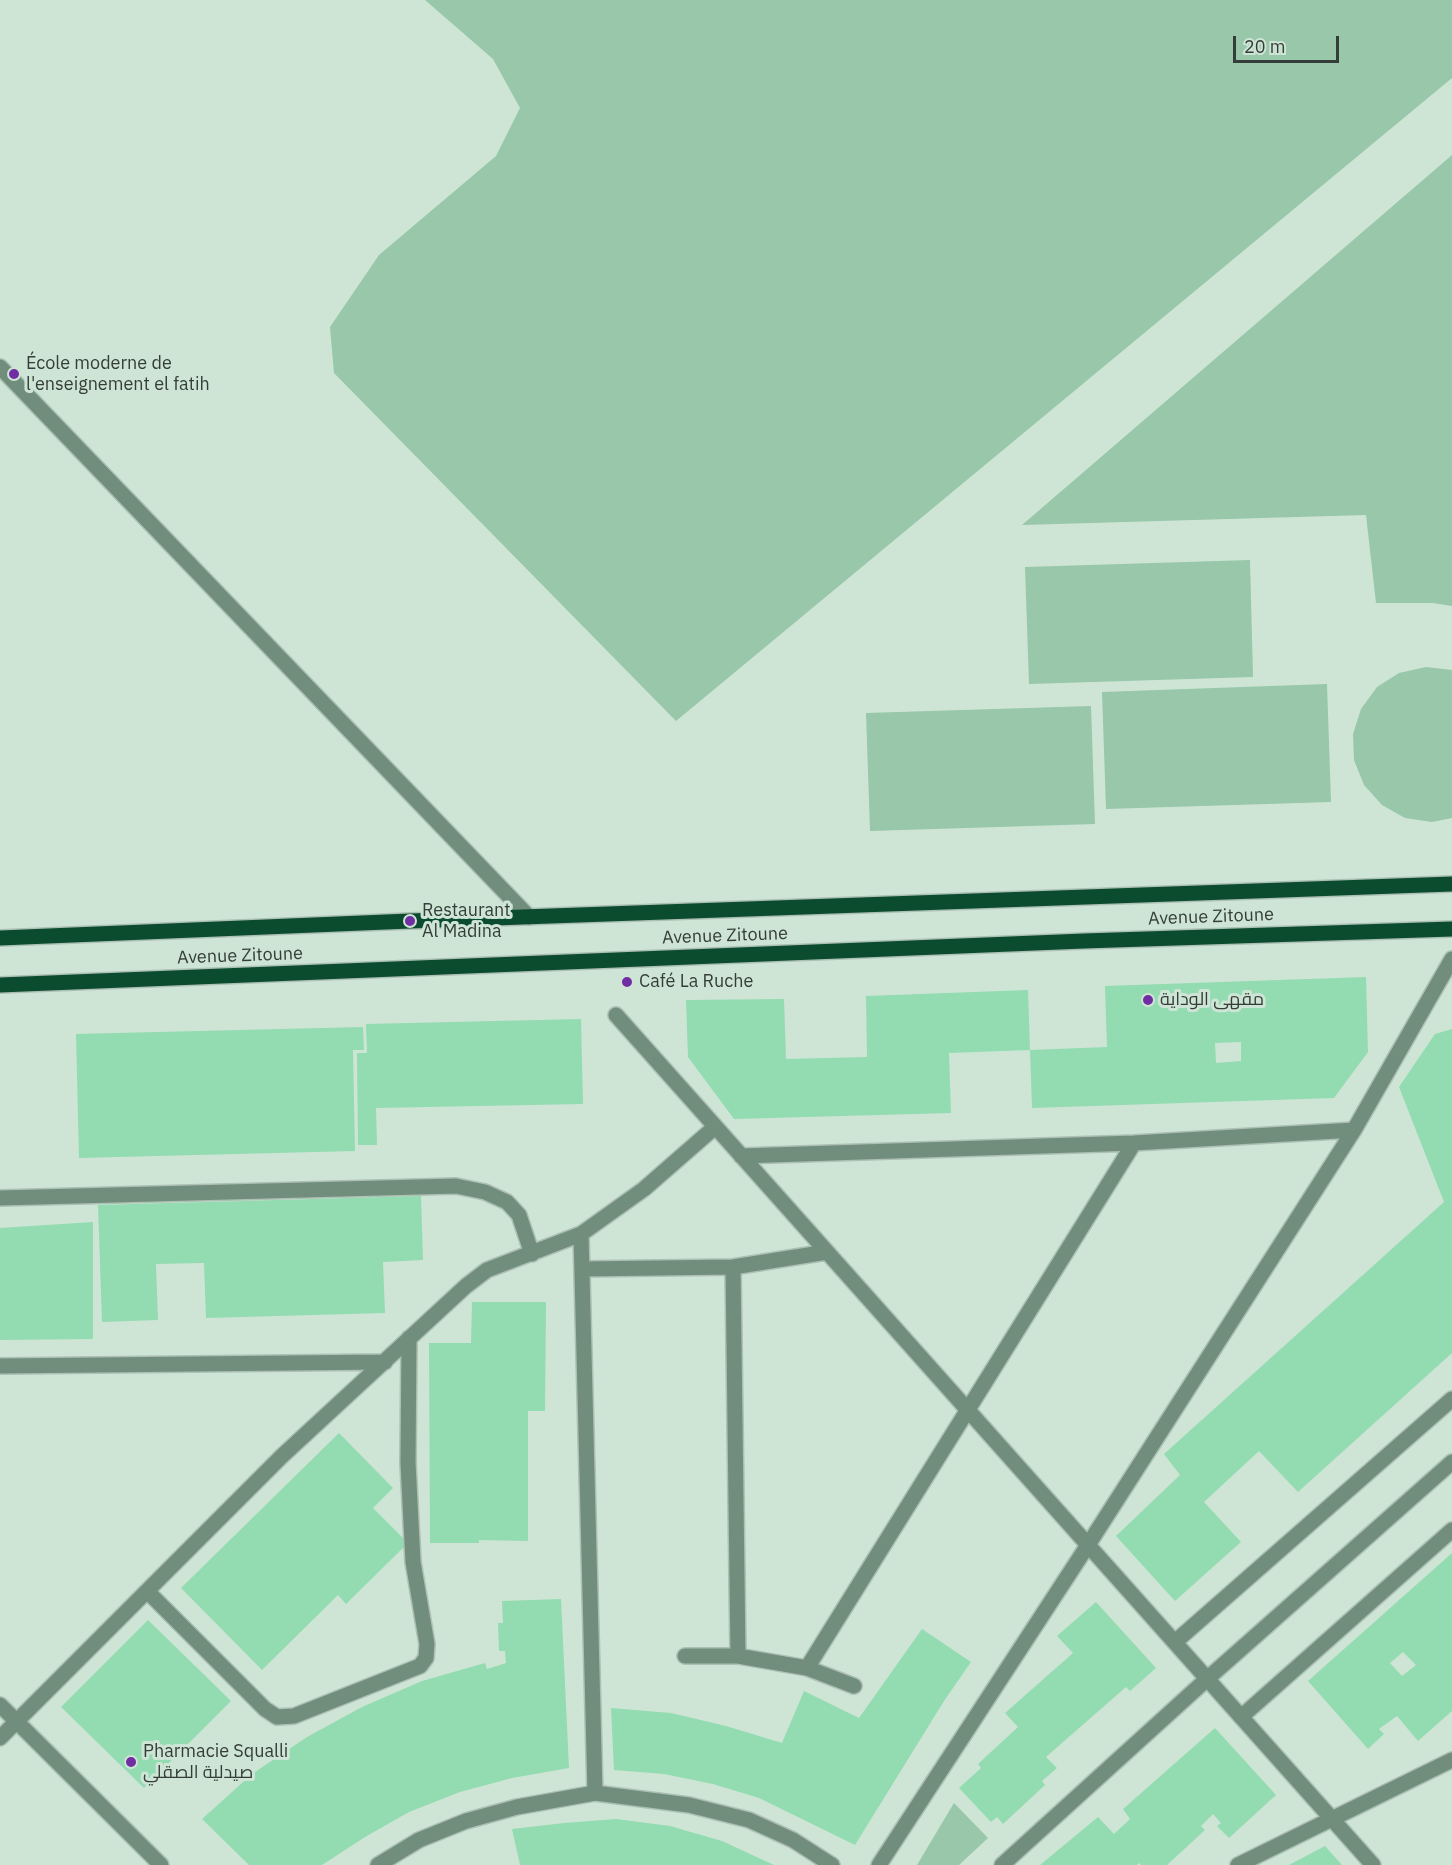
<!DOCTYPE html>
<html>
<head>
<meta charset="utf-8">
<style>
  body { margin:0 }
  #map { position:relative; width:1452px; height:1865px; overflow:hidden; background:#cee5d6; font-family:"IBM Plex Sans",sans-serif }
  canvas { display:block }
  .scale { position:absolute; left:1233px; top:36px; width:106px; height:27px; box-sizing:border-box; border:3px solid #343d37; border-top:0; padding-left:8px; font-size:18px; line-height:21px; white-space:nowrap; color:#343d37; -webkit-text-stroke:4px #cee5d6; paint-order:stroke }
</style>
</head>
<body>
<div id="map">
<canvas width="1452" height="1865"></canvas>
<div class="scale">20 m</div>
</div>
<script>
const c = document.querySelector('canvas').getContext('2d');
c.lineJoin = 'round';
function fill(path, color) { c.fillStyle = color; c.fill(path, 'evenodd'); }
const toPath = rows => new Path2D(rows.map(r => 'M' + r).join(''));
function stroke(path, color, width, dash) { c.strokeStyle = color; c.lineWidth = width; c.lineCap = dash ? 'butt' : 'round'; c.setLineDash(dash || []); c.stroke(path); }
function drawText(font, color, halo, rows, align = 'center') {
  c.font = font + ' "IBM Plex Sans",Cairo,sans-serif'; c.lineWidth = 6; c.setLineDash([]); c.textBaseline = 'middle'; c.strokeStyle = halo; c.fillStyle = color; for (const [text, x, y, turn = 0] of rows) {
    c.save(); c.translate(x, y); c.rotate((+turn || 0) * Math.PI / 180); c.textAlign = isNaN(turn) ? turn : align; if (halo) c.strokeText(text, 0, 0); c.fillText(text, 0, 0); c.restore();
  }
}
fill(toPath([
  [425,0,1452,0,1452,78,676,721,334,373,330,327,379,255,496,156,520,108,493,59],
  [1452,155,1452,606,1433,603,1376,603,1366,515,1022,525],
  [1250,560,1253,677,1029,684,1025,567],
  [1426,667,1452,670,1452,818,1432,822,1405,818,1382,805,1364,785,1354,760,1353,734,1361,709,1377,687,1399,673],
  [1327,684,1331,802,1106,809,1102,692],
  [1091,706,1095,824,870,831,866,713],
  [954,1803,988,1838,959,1865,917,1865]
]), '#98c7aa');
fill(toPath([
  [1366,977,1368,1052,1334,1098,1032,1108,1030,1050,1107,1047,1105,986],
  [1241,1042,1241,1061,1216,1063,1215,1043],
  [1028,990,1030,1050,949,1053,951,1113,734,1119,688,1057,686,1000,784,999,786,1059,867,1057,866,996],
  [581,1019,583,1104,376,1108,377,1145,358,1145,357,1053,367,1053,366,1024],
  [363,1027,364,1050,353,1050,355,1151,79,1158,76,1034],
  [1452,1029,1452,1353,1298,1492,1259,1451,1204,1502,1241,1542,1175,1601,1116,1536,1180,1475,1164,1454,1444,1202,1399,1087,1435,1034],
  [421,1196,423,1260,383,1262,385,1313,206,1318,204,1263,156,1264,158,1320,102,1322,98,1205],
  [93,1222,93,1339,0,1340,0,1228],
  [472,1302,546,1302,545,1411,528,1411,528,1541,479,1540,479,1543,430,1543,429,1343,471,1343],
  [339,1433,393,1488,373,1508,408,1543,346,1604,338,1595,262,1670,181,1588],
  [1452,1553,1452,1711,1418,1741,1397,1716,1379,1729,1384,1734,1368,1749,1308,1681],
  [1403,1652,1416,1665,1402,1676,1390,1663],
  [561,1599,569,1768,512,1778,460,1792,409,1812,365,1837,322,1865,249,1865,202,1819,252,1774,307,1737,362,1707,422,1681,485,1663,487,1669,506,1663,505,1651,499,1651,498,1623,503,1623,502,1601],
  [1096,1602,1156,1668,1130,1691,1126,1687,1046,1757,1057,1768,1042,1781,1045,1785,1003,1824,997,1817,991,1822,959,1788,981,1768,978,1764,1018,1727,1005,1713,1073,1653,1057,1636],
  [148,1620,231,1701,144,1788,61,1707],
  [922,1629,971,1662,944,1701,855,1845,759,1798,713,1784,664,1774,614,1770,611,1708,671,1713,726,1726,782,1743,804,1691,859,1718],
  [1215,1728,1276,1795,1229,1838,1217,1826,1221,1823,1213,1814,1201,1826,1205,1830,1167,1865,1141,1865,1139,1863,1137,1865,1040,1865,1098,1817,1114,1834,1130,1819,1123,1809],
  [616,1819,670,1826,722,1841,774,1865,520,1865,512,1829,564,1823],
  [1325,1846,1342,1865,1289,1865]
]), '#93dbb1');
const minor = toPath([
  [0,367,529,917],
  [616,1015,1373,1865],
  [741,1156,1134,1143,1354,1130],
  [0,1198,456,1186,485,1192,507,1202,519,1215,532,1254],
  [581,1234,595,1793],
  [733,1267,738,1656],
  [582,1269,733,1267,827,1252],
  [0,1366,385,1362],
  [147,1591,265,1709,277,1717,294,1716,420,1666,426,1658,427,1644,413,1562,408,1463,409,1338],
  [1175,1642,1452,1399],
  [685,1656,738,1656,807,1668,854,1686],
  [807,1668,1134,1143],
  [0,1705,161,1865],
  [1241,1717,1452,1530],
  [0,1738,282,1456,466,1286,487,1270,581,1234,644,1189,715,1127],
  [378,1865,419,1840,466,1821,517,1807,595,1793,689,1805,749,1820,793,1840,832,1865],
  [879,1865,1088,1545,1354,1130,1452,959],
  [1002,1865,1207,1679,1452,1462],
  [1238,1865,1452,1760]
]);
const major = toPath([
  [0,938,410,921,1452,884],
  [0,985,1084,941,1452,929]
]);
stroke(minor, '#acc0b3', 18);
stroke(major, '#acc0b3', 18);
stroke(minor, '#718e7c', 15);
stroke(major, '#0b4b2e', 15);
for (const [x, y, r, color] of [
  [14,374,6,"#712da2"],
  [410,921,6,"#712da2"],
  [627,982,6,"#712da2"],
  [1148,1000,6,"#712da2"],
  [131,1762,6,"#712da2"]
]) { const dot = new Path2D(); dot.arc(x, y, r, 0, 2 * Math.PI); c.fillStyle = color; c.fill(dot); stroke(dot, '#cee5d6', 2); }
drawText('18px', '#343d37', '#cee5d6', [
  ["École moderne de",26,364],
  ["l'enseignement el fatih",26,385],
  ["Restaurant",422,911],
  ["Al Madina",422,932],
  ["Café La Ruche",639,982],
  ["مقهى الوداية",1160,1000],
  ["Pharmacie Squalli",143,1752],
  ["صيدلية الصقلي",143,1773]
], 'left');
drawText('18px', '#343d37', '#cee5d6', [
  ["Avenue Zitoune",1211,917,-2],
  ["Avenue Zitoune",725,936,-2],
  ["Avenue Zitoune",240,956,-2]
]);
</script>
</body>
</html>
